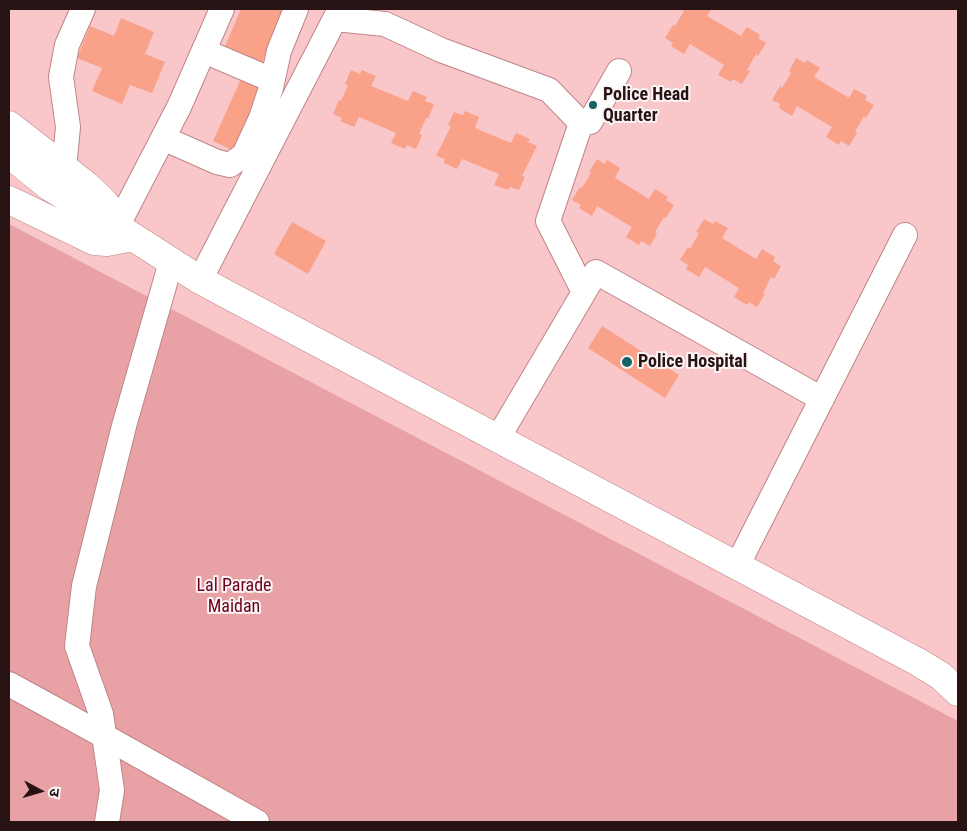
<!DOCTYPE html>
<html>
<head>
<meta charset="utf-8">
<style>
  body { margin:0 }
  #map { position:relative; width:967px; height:831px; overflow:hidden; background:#f9c7c9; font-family:"Roboto Condensed","Noto Sans Devanagari",sans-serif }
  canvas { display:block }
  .frame { position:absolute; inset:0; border:10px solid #281314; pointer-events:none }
  .north { position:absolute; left:15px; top:766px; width:50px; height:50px; -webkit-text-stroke:4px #fbf4f5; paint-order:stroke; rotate:96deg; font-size:14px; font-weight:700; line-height:20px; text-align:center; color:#281314 }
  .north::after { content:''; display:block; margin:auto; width:18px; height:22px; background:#281314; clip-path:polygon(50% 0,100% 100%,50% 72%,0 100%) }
</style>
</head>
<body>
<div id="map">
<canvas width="967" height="831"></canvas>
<div class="frame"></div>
<div class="north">उ</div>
</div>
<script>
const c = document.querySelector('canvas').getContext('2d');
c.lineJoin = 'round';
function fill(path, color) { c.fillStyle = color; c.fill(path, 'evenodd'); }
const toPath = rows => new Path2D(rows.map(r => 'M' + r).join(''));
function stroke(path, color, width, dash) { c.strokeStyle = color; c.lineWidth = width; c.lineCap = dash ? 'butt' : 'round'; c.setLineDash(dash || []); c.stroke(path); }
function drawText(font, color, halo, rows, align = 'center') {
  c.font = font + ' "Roboto Condensed",sans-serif'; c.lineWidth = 4; c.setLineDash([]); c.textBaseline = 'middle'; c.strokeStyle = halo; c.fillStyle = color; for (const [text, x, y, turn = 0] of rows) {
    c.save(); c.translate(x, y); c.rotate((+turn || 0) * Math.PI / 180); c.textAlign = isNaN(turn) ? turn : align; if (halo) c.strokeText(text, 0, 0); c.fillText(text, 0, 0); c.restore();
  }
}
fill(toPath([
  [9,224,958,721,958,822,9,822]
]), '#e8a1a5');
fill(toPath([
  [241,9,285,9,260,67,223,51],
  [680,9,711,9,707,16,741,36,747,27,760,35,758,38,766,43,758,56,756,54,747,70,750,71,742,84,733,79,731,82,718,75,724,65,690,44,684,54,671,46,673,43,665,38,673,25,675,26,684,11],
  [121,18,154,32,145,54,165,62,152,93,130,85,122,104,92,91,102,68,77,58,90,26,114,36],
  [796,58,805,63,807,60,820,68,814,77,849,98,854,89,867,96,865,100,874,105,866,118,864,116,855,132,857,133,849,146,841,141,839,145,826,137,832,127,797,106,792,116,779,108,780,104,772,100,780,86,782,88,791,73,789,71],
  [351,70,360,74,362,70,376,76,371,86,408,101,413,91,427,97,425,101,434,104,428,119,426,118,419,134,422,135,416,149,407,145,405,149,391,143,396,133,359,117,354,127,340,121,342,118,333,114,339,100,341,101,348,85,345,84],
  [241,79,266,91,238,153,213,141],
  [465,111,479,117,475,128,511,143,516,133,530,139,528,142,537,146,522,176,525,177,519,190,510,187,508,190,494,185,499,174,462,159,457,169,444,163,445,159,436,156,451,126,448,125,454,112,463,115],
  [597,159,605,164,607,160,620,168,615,178,649,199,655,189,668,197,666,200,674,205,666,218,664,217,655,232,657,233,650,246,641,241,639,245,626,237,632,227,597,206,592,216,579,208,581,205,572,200,580,187,582,188,591,173,589,172],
  [704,219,713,224,715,221,728,228,722,238,756,259,762,249,775,257,773,261,781,266,774,279,771,277,763,293,765,294,757,307,749,302,747,305,734,297,739,288,705,267,699,277,686,269,688,265,680,260,688,247,690,249,699,233,696,232],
  [292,222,326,241,308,274,274,254],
  [602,326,679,375,665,398,588,348]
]), '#f9a189');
const minor = toPath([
  [335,19,385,24,441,50,549,90,581,123,590,122,619,71],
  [204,51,272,80],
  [581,123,548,221,584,292],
  [163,138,217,162,230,165,244,155,261,118,271,88,279,51,296,9],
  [65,158,68,127,61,77,67,45,83,9],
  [120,221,179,107,222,9],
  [200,280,340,9],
  [498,438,596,272,822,399],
  [737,566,905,235],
  [9,684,104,736,257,822],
  [107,822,112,790,101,714,77,646,84,586,124,426,171,262]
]);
const major = toPath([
  [9,125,86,185,103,201,115,215],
  [9,154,50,187,133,237,200,280,918,662,941,676,958,692],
  [9,200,94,241,107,242,133,237]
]);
stroke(minor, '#bf8588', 26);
stroke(major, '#bf8588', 29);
stroke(minor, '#fff', 24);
stroke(major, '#fff', 28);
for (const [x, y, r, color] of [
  [593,105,5,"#146364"],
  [627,362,6,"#146364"]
]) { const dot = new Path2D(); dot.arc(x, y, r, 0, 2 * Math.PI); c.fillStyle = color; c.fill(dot); stroke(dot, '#fbf4f5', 2); }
drawText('bold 18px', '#281314', '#fbf4f5', [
  ["Police Head",603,95],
  ["Quarter",603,116],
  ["Police Hospital",638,362]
], 'left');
drawText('18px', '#6c001e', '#fbf4f5', [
  ["Lal Parade",234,586],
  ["Maidan",234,607]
]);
</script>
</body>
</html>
